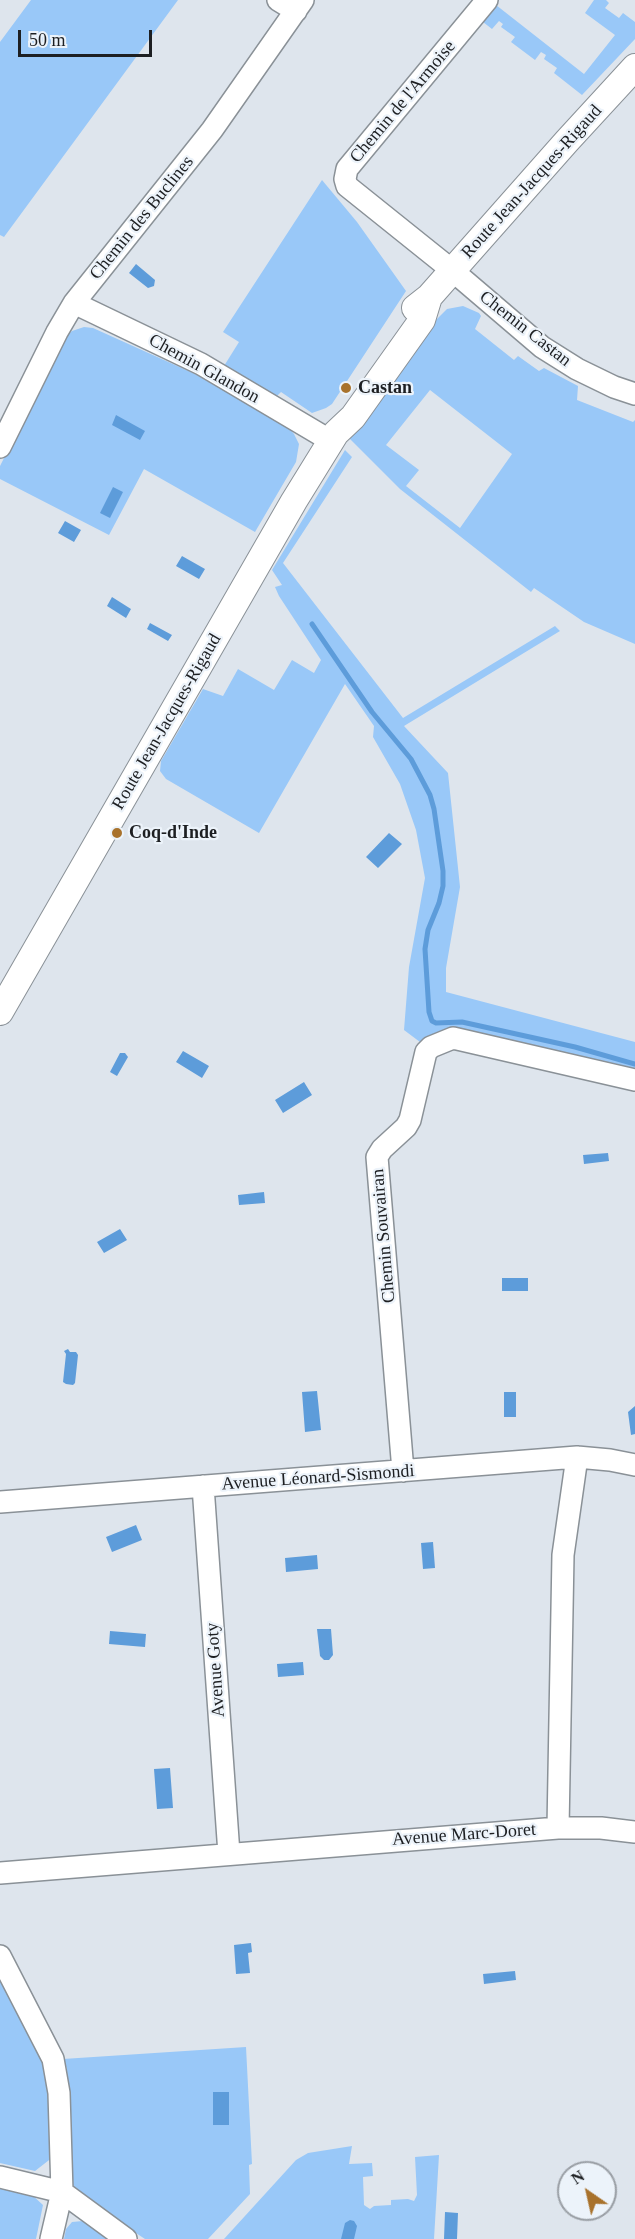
<!DOCTYPE html>
<html>
<head>
<meta charset="utf-8">
<style>
  body { margin:0 }
  #map { position:relative; width:635px; height:2239px; overflow:hidden; background:#dee5ed; font-family:Georgia,serif }
  canvas { display:block }
  .north { position:absolute; left:557px; top:2161px; width:60px; height:60px; box-sizing:border-box; background:#ecf3fa; border:2px solid #999ea4; border-radius:50%; rotate:326deg; font-size:16px; font-weight:700; line-height:24px; text-align:center; color:#1d1f22 }
  .north::after { content:''; display:block; margin:auto; width:21px; height:27px; background:#a8722c; clip-path:polygon(50% 0,100% 100%,50% 72%,0 100%) }
  .scale { position:absolute; left:18px; top:30px; width:134px; height:27px; box-sizing:border-box; border:3px solid #1d1f22; border-top:0; padding-left:8px; font-size:18px; line-height:21px; white-space:nowrap; color:#1d1f22; -webkit-text-stroke:4px #ecf3fa; paint-order:stroke }
</style>
</head>
<body>
<div id="map">
<canvas width="635" height="2239"></canvas>
<div class="north">N</div>
<div class="scale">50 m</div>
</div>
<script>
const c = document.querySelector('canvas').getContext('2d');
c.lineJoin = 'round';
function fill(path, color) { c.fillStyle = color; c.fill(path, 'evenodd'); }
const toPath = rows => new Path2D(rows.map(r => 'M' + r).join(''));
function stroke(path, color, width, dash) { c.strokeStyle = color; c.lineWidth = width; c.lineCap = dash ? 'butt' : 'round'; c.setLineDash(dash || []); c.stroke(path); }
function drawText(font, color, halo, rows, align = 'center') {
  c.font = font + ' Georgia,serif'; c.lineWidth = 4.5; c.setLineDash([]); c.textBaseline = 'middle'; c.strokeStyle = halo; c.fillStyle = color; for (const [text, x, y, turn = 0] of rows) {
    c.save(); c.translate(x, y); c.rotate((+turn || 0) * Math.PI / 180); c.textAlign = isNaN(turn) ? turn : align; if (halo) c.strokeText(text, 0, 0); c.fillText(text, 0, 0); c.restore();
  }
}
fill(toPath([
  [31,0,178,0,4,237,0,235,0,42],
  [594,0,606,0,609,3,605,8,619,18,623,13,635,22,635,39,582,95,554,73,557,68,544,59,546,55,541,52,535,60,511,42,515,37,501,27,503,24,499,21,492,29,483,22,496,5,584,74,615,35,585,13],
  [322,180,357,222,406,291,332,404,326,408,312,413,281,392,277,396,224,366,239,342,223,332],
  [463,306,479,313,481,316,475,329,514,360,518,356,539,371,544,368,578,386,577,400,633,422,635,420,635,644,584,622,534,588,531,592,400,489,349,438,430,326,447,309],
  [430,390,512,454,460,528,406,486,419,470,386,445],
  [84,327,93,328,195,374,289,428,294,434,299,444,296,462,255,532,144,469,109,535,0,479,0,466,66,336,72,331],
  [345,450,352,457,283,563,403,718,555,626,560,631,404,726,448,773,460,887,446,968,446,992,635,1042,635,1074,447,1030,420,1042,404,1030,409,967,425,878,416,830,400,784,373,737,374,726,345,684,259,833,166,779,160,771,161,761,203,689,223,696,238,669,274,690,292,660,314,673,321,660,279,596,275,587,282,585,272,570],
  [0,1974,30,2029,49,2082,53,2157,35,2171,0,2163],
  [246,2047,252,2164,249,2165,250,2194,208,2239,145,2239,80,2196,70,2180,67,2069,63,2059],
  [352,2146,349,2164,372,2163,373,2176,363,2177,364,2205,370,2209,374,2206,391,2205,391,2200,408,2199,414,2201,417,2195,415,2157,439,2155,434,2239,224,2239,296,2160,308,2153],
  [0,2186,30,2193,43,2205,36,2239,0,2239],
  [83,2221,110,2239,64,2239,66,2229,72,2222]
]), '#99c8f8');
fill(toPath([
  [136,264,155,280,154,286,148,288,129,273],
  [116,415,145,431,140,440,112,425],
  [113,487,123,492,110,518,100,513],
  [65,521,81,530,74,542,58,533],
  [182,556,205,569,199,579,176,566],
  [112,597,131,609,126,618,107,606],
  [150,623,172,635,168,641,147,629],
  [389,833,402,844,378,868,366,857],
  [183,1051,209,1066,202,1078,176,1062],
  [120,1053,125,1053,128,1057,117,1076,110,1072],
  [304,1082,312,1095,283,1113,275,1100],
  [608,1153,609,1161,584,1164,583,1155],
  [264,1192,265,1203,239,1205,238,1195],
  [120,1229,127,1240,104,1253,97,1242],
  [502,1278,528,1278,528,1291,502,1291],
  [68,1349,70,1352,76,1352,78,1355,75,1383,73,1385,66,1384,63,1382,66,1354,64,1351],
  [317,1391,321,1430,305,1432,302,1392],
  [504,1392,516,1392,516,1417,504,1417],
  [635,1406,635,1434,631,1435,628,1412],
  [136,1525,142,1540,112,1552,106,1537],
  [433,1542,435,1568,423,1569,421,1543],
  [317,1555,318,1569,286,1572,285,1558],
  [317,1629,331,1629,333,1655,329,1660,324,1660,320,1656],
  [110,1631,146,1634,145,1647,109,1644],
  [303,1662,304,1675,278,1677,277,1664],
  [170,1768,173,1808,157,1809,154,1769],
  [251,1943,252,1952,248,1953,250,1973,236,1974,234,1945],
  [515,1971,516,1980,484,1984,483,1974],
  [213,2092,229,2092,229,2125,213,2125],
  [445,2212,458,2213,457,2239,444,2239],
  [350,2220,354,2221,357,2226,354,2239,341,2239,345,2223]
]), '#5d9cda');
stroke(toPath([
  [312,624,372,712,411,759,430,795,434,809,443,871,443,886,439,903,428,930,425,949,429,1012,432,1021,436,1023,462,1022,575,1047,635,1064]
]), '#5d9cda', 5);
const minor = toPath([
  [278,0,296,11],
  [487,0,347,169,345,179,347,186,453,271,542,347,577,369,614,387,635,394],
  [74,303,201,364,331,441],
  [0,447,57,332,74,303,212,130,303,0],
  [403,1471,377,1157,382,1149,406,1127,410,1120,426,1052,431,1047,453,1038,635,1080],
  [203,1486,229,1854],
  [0,1502,577,1457,610,1460,635,1465],
  [558,1828,601,1828,635,1832],
  [0,1873,558,1828,563,1555,577,1457],
  [0,1956,53,2059,59,2093,62,2192,51,2239],
  [0,2177,62,2192,126,2239]
]);
const tertiary = toPath([
  [415,308,429,297,567,141,635,67],
  [0,1012,294,501,336,433,353,417,422,320,429,297]
]);
stroke(minor, '#8a9197', 24);
stroke(tertiary, '#8a9197', 28);
stroke(minor, '#fff', 21);
stroke(tertiary, '#fff', 26);
for (const [x, y, r, color] of [
  [346,388,6,"#a8722c"],
  [117,833,6,"#a8722c"]
]) { const dot = new Path2D(); dot.arc(x, y, r, 0, 2 * Math.PI); c.fillStyle = color; c.fill(dot); stroke(dot, '#ecf3fa', 2); }
drawText('18px', '#1d1f22', '#ecf3fa', [
  ["Chemin de l'Armoise",403,102,-50],
  ["Route Jean-Jacques-Rigaud",532,182,-48],
  ["Chemin des Buclines",142,218,-51],
  ["Chemin Castan",525,329,38],
  ["Chemin Glandon",204,369,29],
  ["Route Jean-Jacques-Rigaud",167,722,-60],
  ["Chemin Souvairan",384,1236,-95],
  ["Avenue Léonard-Sismondi",318,1478,-4],
  ["Avenue Goty",216,1670,-94],
  ["Avenue Marc-Doret",464,1835,-4]
]);
drawText('bold 18px', '#1d1f22', '#ecf3fa', [
  ["Castan",358,388],
  ["Coq-d'Inde",129,833]
], 'left');
</script>
</body>
</html>
